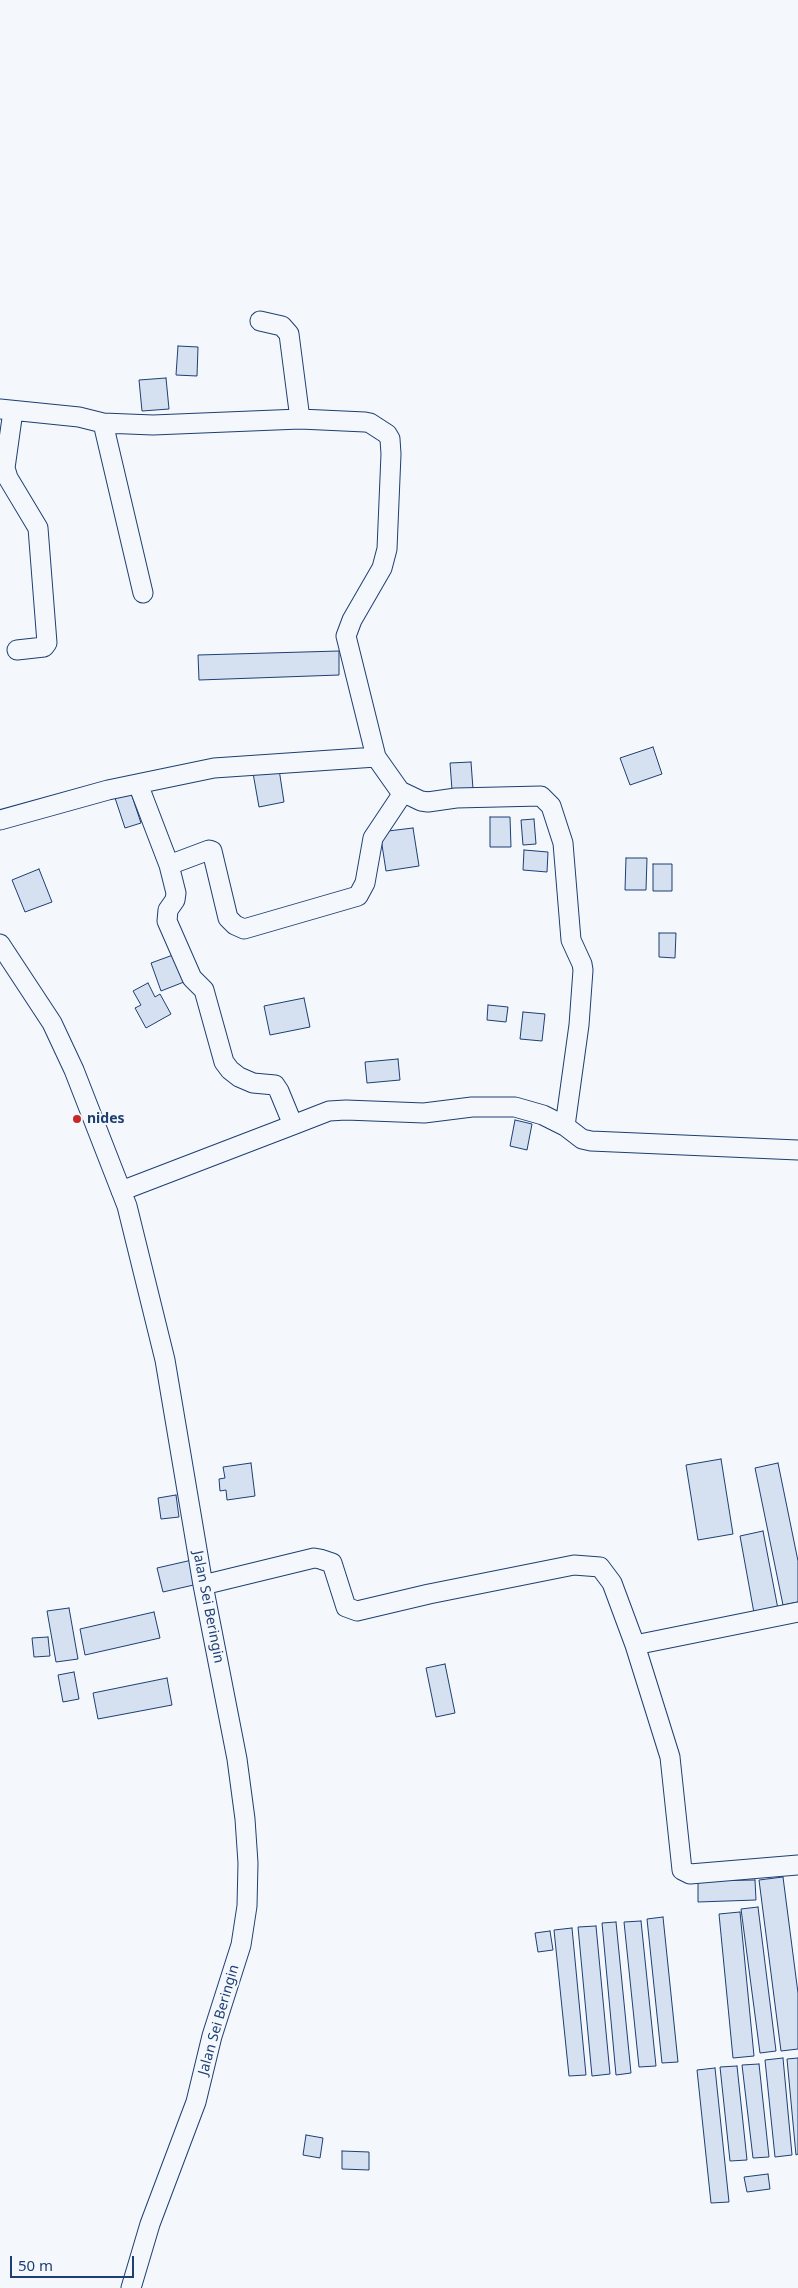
<!DOCTYPE html>
<html>
<head>
<meta charset="utf-8">
<style>
  body { margin:0 }
  #map { position:relative; width:798px; height:2288px; overflow:hidden; background:#f4f7fb; font-family:"Noto Sans",sans-serif }
  canvas { display:block }
  .scale { position:absolute; left:10px; top:2256px; width:124px; height:22px; box-sizing:border-box; border:2px solid #1d3f73; border-top:0; padding-left:6px; font-size:15px; line-height:18px; white-space:nowrap; color:#1d3f73; -webkit-text-stroke:4px #f4f7fb; paint-order:stroke }
</style>
</head>
<body>
<div id="map">
<canvas width="798" height="2288"></canvas>
<div class="scale">50 m</div>
</div>
<script>
const c = document.querySelector('canvas').getContext('2d');
c.lineJoin = 'round';
function fill(path, color) { c.fillStyle = color; c.fill(path, 'evenodd'); }
const toPath = rows => new Path2D(rows.map(r => 'M' + r).join(''));
function stroke(path, color, width, dash) { c.strokeStyle = color; c.lineWidth = width; c.lineCap = dash ? 'butt' : 'round'; c.setLineDash(dash || []); c.stroke(path); }
function drawText(font, color, halo, rows, align = 'center') {
  c.font = font + ' "Noto Sans",sans-serif'; c.lineWidth = 4; c.setLineDash([]); c.textBaseline = 'middle'; c.strokeStyle = halo; c.fillStyle = color; for (const [text, x, y, turn = 0] of rows) {
    c.save(); c.translate(x, y); c.rotate((+turn || 0) * Math.PI / 180); c.textAlign = isNaN(turn) ? turn : align; if (halo) c.strokeText(text, 0, 0); c.fillText(text, 0, 0); c.restore();
  }
}
const building = toPath([
  [178,346,198,347,197,376,176,375,178,346],
  [166,378,169,409,142,411,139,380,166,378],
  [339,651,339,675,199,680,198,655,339,651],
  [653,747,662,774,630,785,620,758,653,747],
  [471,762,473,789,452,790,450,763,471,762],
  [279,769,284,802,259,807,253,773,279,769],
  [131,793,141,823,125,828,115,798,131,793],
  [490,817,510,817,511,847,490,847,490,817],
  [534,819,536,844,523,845,521,820,534,819],
  [413,828,419,866,386,871,380,832,413,828],
  [524,850,548,852,547,872,523,870,524,850],
  [626,858,647,858,646,890,625,890,626,858],
  [653,864,672,864,672,891,653,891,653,864],
  [39,869,52,902,25,912,12,880,39,869],
  [659,933,676,933,675,958,659,957,659,933],
  [173,955,184,982,161,991,151,963,173,955],
  [148,983,155,997,160,994,171,1014,146,1028,135,1008,141,1005,133,991,148,983],
  [304,998,310,1027,270,1035,264,1006,304,998],
  [488,1005,508,1007,506,1022,487,1020,488,1005],
  [523,1012,545,1014,542,1041,520,1039,523,1012],
  [398,1059,400,1080,367,1083,365,1062,398,1059],
  [515,1120,532,1124,527,1150,510,1146,515,1120],
  [721,1459,733,1534,698,1540,686,1465,721,1459],
  [251,1463,255,1496,227,1500,226,1490,220,1491,219,1479,225,1478,223,1467,251,1463],
  [778,1463,798,1561,798,1602,783,1605,755,1468,778,1463],
  [176,1495,179,1517,161,1519,158,1498,176,1495],
  [763,1531,778,1609,754,1613,740,1536,763,1531],
  [192,1560,198,1584,163,1592,157,1568,192,1560],
  [69,1608,78,1659,56,1662,47,1611,69,1608],
  [154,1612,160,1638,85,1655,80,1629,154,1612],
  [48,1637,50,1656,34,1657,32,1638,48,1637],
  [445,1664,455,1713,436,1717,426,1668,445,1664],
  [74,1672,79,1699,63,1702,58,1675,74,1672],
  [167,1678,172,1705,98,1719,93,1693,167,1678],
  [783,1877,798,1993,798,2049,781,2051,759,1880,783,1877],
  [755,1880,756,1900,698,1902,698,1881,755,1880],
  [758,1907,776,2051,760,2053,741,1909,758,1907],
  [740,1912,754,2056,733,2058,719,1914,740,1912],
  [663,1917,678,2062,662,2063,647,1919,663,1917],
  [641,1921,656,2066,639,2067,624,1922,641,1921],
  [616,1922,631,2073,616,2075,602,1923,616,1922],
  [596,1926,610,2074,592,2076,578,1927,596,1926],
  [572,1928,586,2075,569,2076,554,1930,572,1928],
  [550,1931,553,1950,538,1952,535,1933,550,1931],
  [783,2058,792,2155,775,2157,765,2060,783,2058],
  [798,2058,798,2154,796,2155,787,2059,798,2058],
  [759,2064,769,2157,753,2158,742,2065,759,2064],
  [737,2066,747,2160,730,2161,720,2067,737,2066],
  [715,2068,729,2202,711,2203,697,2070,715,2068],
  [306,2135,323,2138,320,2158,303,2155,306,2135],
  [342,2151,369,2152,369,2170,342,2169,342,2151],
  [768,2174,770,2189,747,2192,744,2177,768,2174]
]);
fill(building, '#d5e0f0');
stroke(building, '#1d3f73', 1);
const minor = toPath([
  [260,321,282,326,289,334,300,419],
  [0,409,79,417,103,423,153,425,300,419,365,422,370,423,387,434,390,439,391,454,387,549,382,568,352,620,346,636,376,757,400,791,421,801,428,802,456,798,541,796,551,806,563,843,571,940,582,964,583,970,579,1025,565,1126],
  [13,411,5,468,8,478,38,528,47,643,44,647,17,650],
  [103,423,143,593],
  [138,784,169,865,176,893,175,900,168,910,167,921,192,978,204,990,224,1062,230,1070,239,1077,253,1083,275,1085,279,1091,293,1125,329,1111,346,1110,424,1113,472,1107,515,1107,543,1115,565,1126,582,1139,591,1141,798,1150],
  [0,820,108,790,214,768,376,757],
  [169,865,209,850,212,851,228,918,235,925,244,929,358,896,365,883,373,838,403,793],
  [0,944,52,1023,74,1070,127,1206,165,1360,203,1585,237,1759,245,1819,248,1863,247,1906,241,1945,212,2036,196,2102,150,2224,131,2288],
  [121,1191,293,1125],
  [203,1585,314,1558,320,1559,332,1563,346,1607,357,1611,429,1594,574,1565,600,1567,612,1583,635,1645,670,1757,682,1870,690,1874,798,1865],
  [635,1645,798,1612]
]);
stroke(minor, '#1d3f73', 21);
stroke(minor, '#f4f7fb', 19);
for (const [x, y, r, color] of [
  [77,1119,5,"#c62828"]
]) { const dot = new Path2D(); dot.arc(x, y, r, 0, 2 * Math.PI); c.fillStyle = color; c.fill(dot); stroke(dot, '#f4f7fb', 2); }
drawText('bold 14px', '#1d3f73', '#f4f7fb', [
  ["nides",87,1119]
], 'left');
drawText('14px', '#1d3f73', '#f4f7fb', [
  ["Jalan Sei Beringin",208,1607,79],
  ["Jalan Sei Beringin",219,2020,-74]
]);
</script>
</body>
</html>
